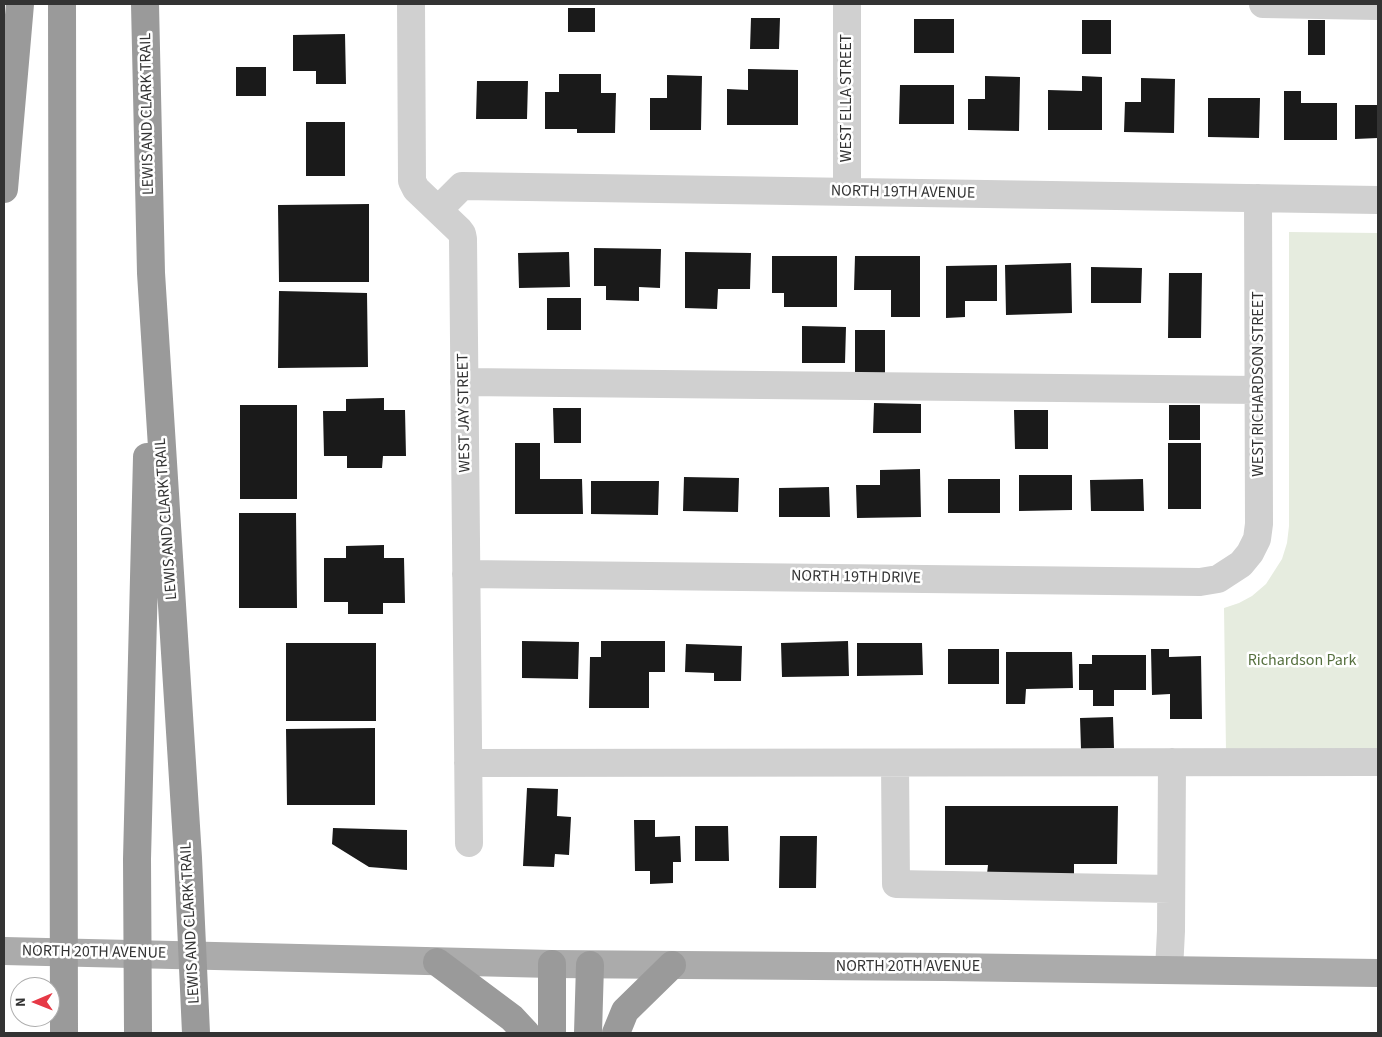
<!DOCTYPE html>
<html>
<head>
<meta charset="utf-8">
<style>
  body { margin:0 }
  #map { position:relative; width:1382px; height:1037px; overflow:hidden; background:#fff; font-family:"Source Sans 3",sans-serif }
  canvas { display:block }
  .frame { position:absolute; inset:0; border:5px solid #333; pointer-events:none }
  .north { position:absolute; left:10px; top:977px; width:50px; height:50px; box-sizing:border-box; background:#fff; border:1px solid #adadad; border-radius:50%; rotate:269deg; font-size:14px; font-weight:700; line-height:20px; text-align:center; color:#333 }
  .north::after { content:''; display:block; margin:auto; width:18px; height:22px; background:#e63946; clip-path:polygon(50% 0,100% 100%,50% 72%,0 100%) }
</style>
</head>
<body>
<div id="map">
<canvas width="1382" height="1037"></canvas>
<div class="frame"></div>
<div class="north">N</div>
</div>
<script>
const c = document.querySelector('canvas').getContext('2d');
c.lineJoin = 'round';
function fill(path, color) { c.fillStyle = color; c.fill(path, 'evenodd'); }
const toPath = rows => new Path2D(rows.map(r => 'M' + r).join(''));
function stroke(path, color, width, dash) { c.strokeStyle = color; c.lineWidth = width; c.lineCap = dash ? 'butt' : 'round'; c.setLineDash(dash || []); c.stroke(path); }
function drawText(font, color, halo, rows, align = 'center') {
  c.font = font + ' "Source Sans 3",sans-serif'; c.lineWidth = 5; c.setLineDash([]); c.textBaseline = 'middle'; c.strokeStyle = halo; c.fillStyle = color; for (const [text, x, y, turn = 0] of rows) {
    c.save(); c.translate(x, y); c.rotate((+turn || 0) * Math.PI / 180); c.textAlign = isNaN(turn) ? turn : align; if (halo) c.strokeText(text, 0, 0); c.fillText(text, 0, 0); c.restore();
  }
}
fill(toPath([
  [1289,232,1378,233,1378,751,1226,752,1224,608,1239,603,1252,596,1266,584,1282,559,1287,543,1289,526]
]), '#e6ecdf');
fill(toPath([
  [568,8,595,8,595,32,568,32],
  [751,18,780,18,779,49,750,49],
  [914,19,954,19,954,53,914,53],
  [1082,20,1111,20,1111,54,1082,54],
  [1308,20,1325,20,1325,55,1308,55],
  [345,34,346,84,316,84,316,71,293,71,293,35],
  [236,67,266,67,266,96,236,96],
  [748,69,798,70,798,125,727,125,727,89,748,90],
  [559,74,601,74,601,93,616,93,615,133,577,133,577,129,545,129,545,92,559,92],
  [667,75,702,76,701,130,650,130,650,98,667,98],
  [985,76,1020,77,1019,131,968,130,968,99,985,99],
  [1082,76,1102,77,1102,130,1048,130,1048,90,1082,91],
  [1141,78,1175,79,1174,133,1124,132,1125,102,1141,102],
  [477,81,528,81,527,119,476,119],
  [900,85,954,85,954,124,899,124],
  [1284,91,1301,91,1301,103,1337,103,1337,140,1284,140],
  [1208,98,1260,98,1259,138,1208,137],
  [1355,105,1378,105,1378,138,1355,139],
  [306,122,345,122,345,176,306,176],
  [369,204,369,282,279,282,278,205],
  [594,248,661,249,660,288,639,287,639,301,606,300,606,286,594,286],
  [569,252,570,287,519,288,518,253],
  [685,252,751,253,750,289,718,289,717,309,685,308],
  [772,256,837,256,837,307,784,307,784,293,772,293],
  [855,256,920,256,920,317,891,317,891,290,854,290],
  [1071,263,1072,313,1006,315,1005,265],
  [997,265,997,301,965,301,965,317,946,318,946,266],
  [1091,267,1142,268,1141,303,1091,303],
  [1169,273,1202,273,1201,338,1168,338],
  [279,291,367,293,368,367,278,368],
  [547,298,581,298,581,330,547,330],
  [802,326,846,327,845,363,802,363],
  [855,330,885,330,885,374,855,373],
  [384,398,384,410,405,410,406,456,383,456,382,468,347,468,347,456,324,456,323,411,346,411,346,399],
  [874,403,921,404,921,433,873,433],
  [240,405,297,405,297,499,240,499],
  [1169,405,1200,405,1200,440,1169,440],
  [553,408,581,408,581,443,554,443],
  [1014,410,1048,410,1048,449,1015,449],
  [515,443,540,443,540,479,582,479,583,514,515,514],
  [1168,443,1201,443,1201,509,1168,509],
  [920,469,921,517,857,518,856,485,880,485,880,470],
  [1019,475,1072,475,1072,510,1019,511],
  [684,477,739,478,738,512,683,511],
  [948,479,1000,479,1000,513,948,513],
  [1143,479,1144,511,1091,511,1090,480],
  [591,481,659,481,658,515,591,514],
  [829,487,830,517,779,517,779,488],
  [239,513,296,513,297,608,239,608],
  [384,545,384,558,404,558,405,603,383,603,383,614,348,614,348,602,324,602,324,558,346,558,346,546],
  [522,641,579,642,578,679,522,678],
  [601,641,665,641,665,672,649,672,649,708,589,708,590,657,601,657],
  [848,641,849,676,782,677,781,643],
  [286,643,376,643,376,721,286,721],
  [857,643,922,643,923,675,857,676],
  [686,644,742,646,741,681,714,681,714,673,685,672],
  [948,649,999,649,999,684,948,684],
  [1151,649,1169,649,1169,657,1201,656,1202,719,1170,719,1170,694,1152,695],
  [1006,652,1072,652,1073,688,1026,689,1025,704,1006,704],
  [1092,655,1146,655,1146,690,1114,690,1114,706,1093,706,1093,690,1079,690,1079,664,1092,664],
  [1113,717,1114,748,1081,749,1080,718],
  [375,728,375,805,287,805,286,729],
  [527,788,558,789,557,816,571,817,569,855,555,854,554,867,523,866],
  [945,806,1118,806,1117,864,1074,864,1074,874,987,874,988,865,945,865],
  [634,820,655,820,655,837,680,836,681,862,673,862,673,883,650,884,650,871,635,871],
  [695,826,728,826,729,861,695,861],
  [333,828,407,830,407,870,369,867,332,844],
  [780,836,817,836,816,888,779,888]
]), '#1a1a1a');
stroke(toPath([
  [411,4,412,181,416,189,459,230,462,234,463,239,469,843],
  [847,4,847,192],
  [1263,4,1378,6],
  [438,210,462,186,1378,200],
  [464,382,1258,390],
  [466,574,1200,582,1218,579,1241,564,1250,553,1257,539,1259,524,1258,198],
  [468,763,1378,762],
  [895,763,896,884,1171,889],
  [1169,970,1171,931,1172,762]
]), '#d0d0d0', 28);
stroke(toPath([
  [4,951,552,964,944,967,1378,973]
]), '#ababab', 28);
stroke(toPath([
  [62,4,64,1033],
  [145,4,151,273,188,858,196,1033],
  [4,189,20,4],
  [437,962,512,1018,526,1033],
  [552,964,552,1033],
  [138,1033,137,859,147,457],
  [588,1033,590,965],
  [616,1033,625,1011,672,965]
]), '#9a9a9a', 28);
drawText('16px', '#333', '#fff', [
  ["WEST ELLA STREET",847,98,-90],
  ["LEWIS AND CLARK TRAIL",148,114,-91],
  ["NORTH 19TH AVENUE",903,193,1],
  ["WEST RICHARDSON STREET",1259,384,-90],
  ["WEST JAY STREET",465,413,-91],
  ["LEWIS AND CLARK TRAIL",167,519,-94],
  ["NORTH 19TH DRIVE",856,578,1],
  ["LEWIS AND CLARK TRAIL",191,923,-93],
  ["NORTH 20TH AVENUE",94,953,1],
  ["NORTH 20TH AVENUE",908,967]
]);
drawText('16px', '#56703f', '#fff', [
  ["Richardson Park",1302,661]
]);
</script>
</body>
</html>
